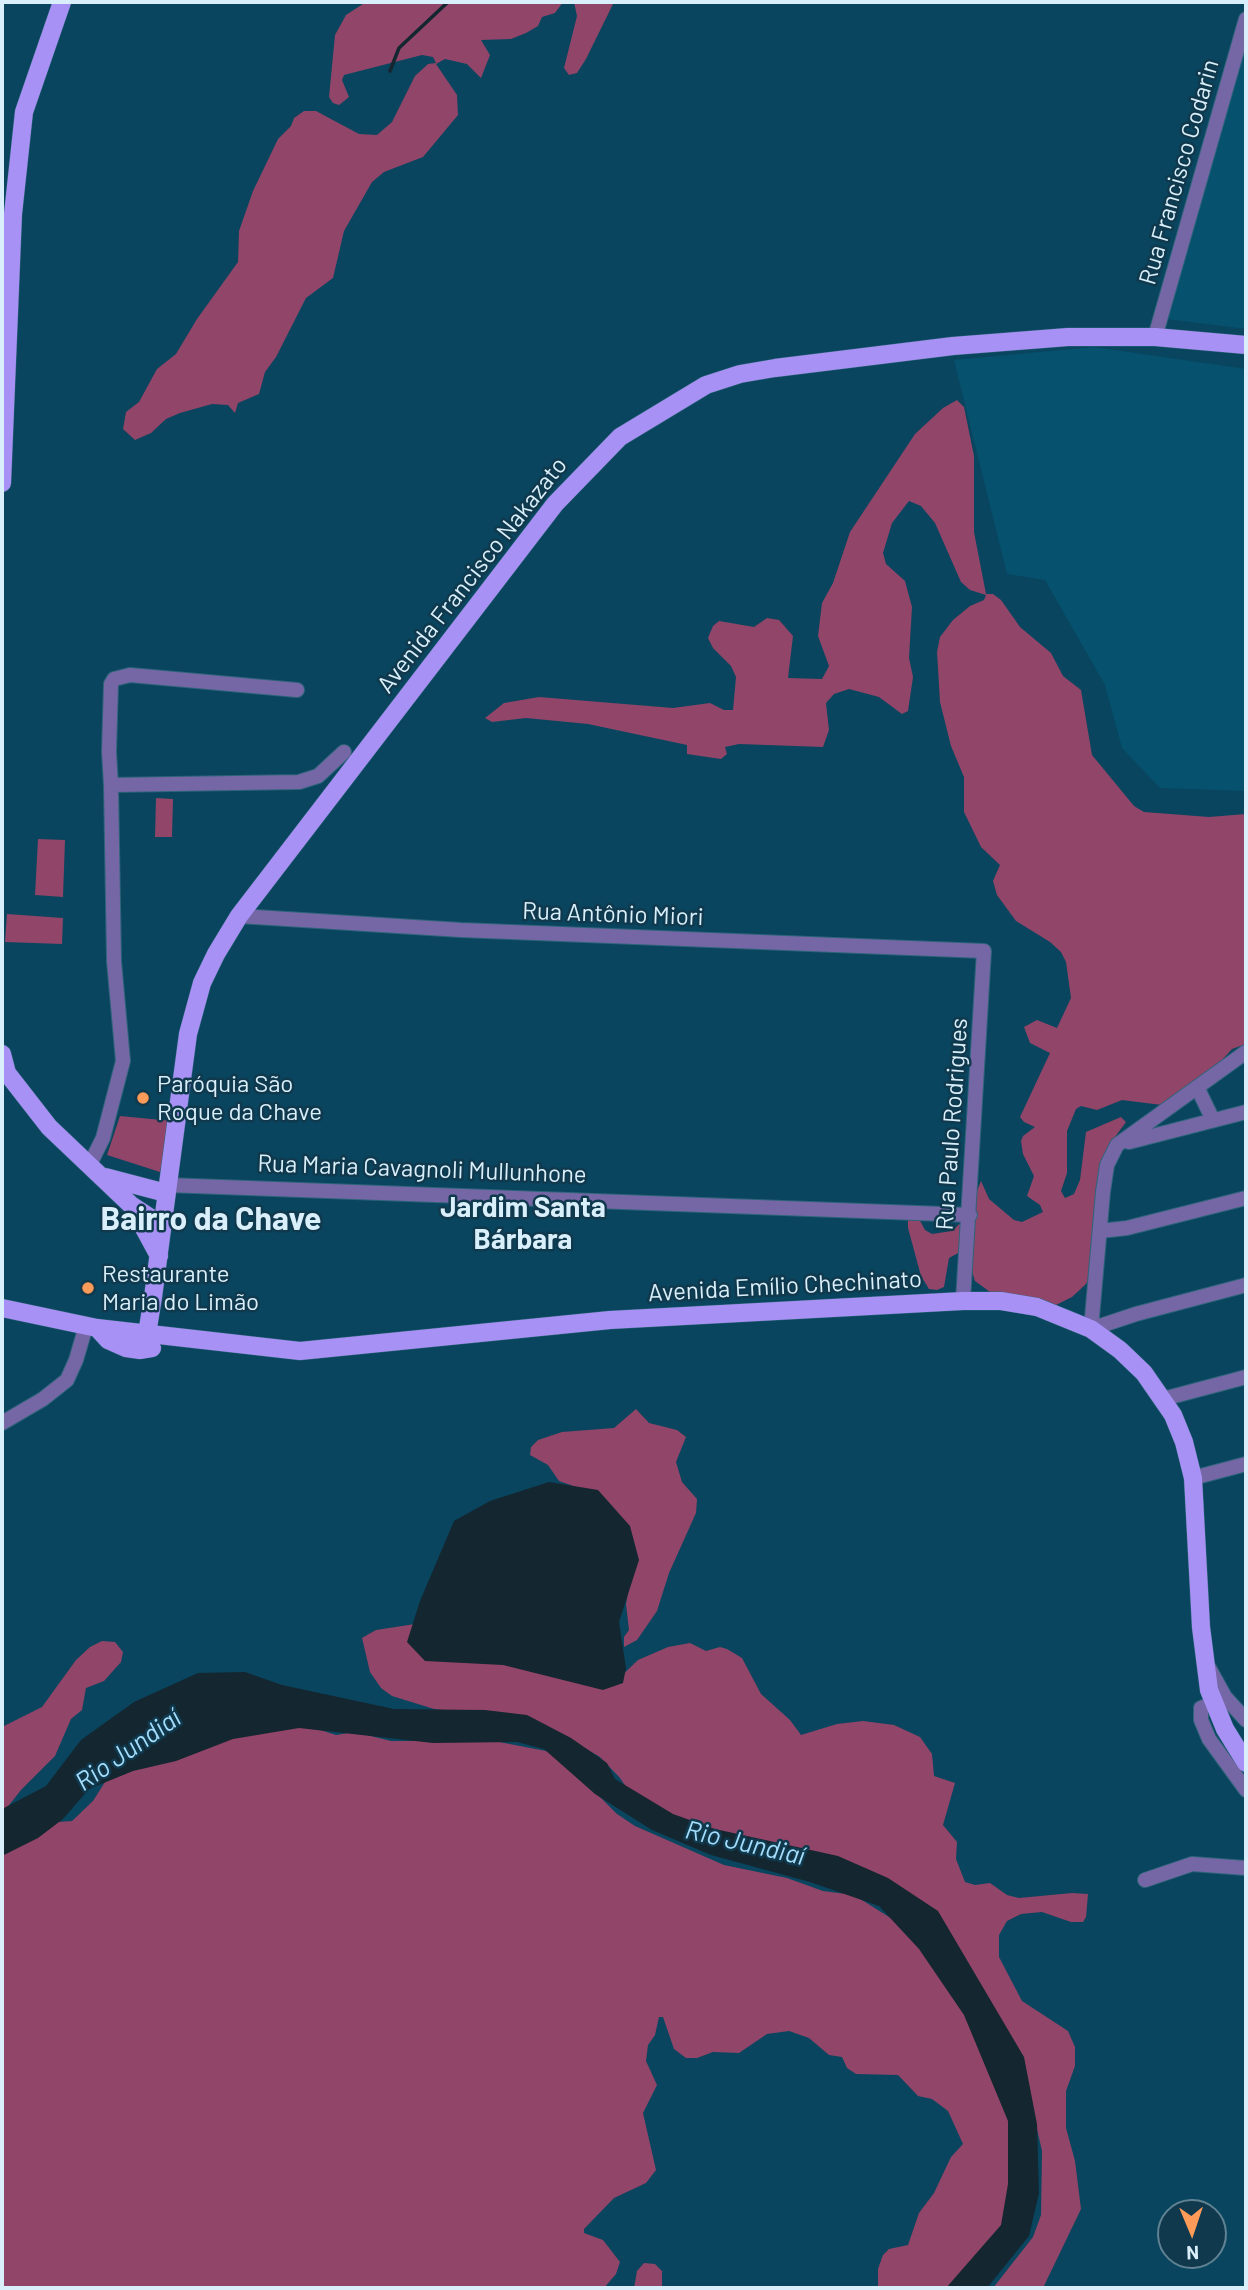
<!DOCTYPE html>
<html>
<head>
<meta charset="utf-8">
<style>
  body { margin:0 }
  #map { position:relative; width:1248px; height:2290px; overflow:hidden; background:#09455e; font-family:Barlow,sans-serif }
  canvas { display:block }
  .frame { position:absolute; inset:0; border:4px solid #d9effb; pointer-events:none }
  .north { position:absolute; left:1157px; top:2199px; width:70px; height:70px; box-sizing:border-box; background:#10394d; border:2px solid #608293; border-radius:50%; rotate:178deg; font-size:19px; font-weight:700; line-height:28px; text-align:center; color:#d9effb }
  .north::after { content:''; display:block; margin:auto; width:24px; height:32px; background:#fe9b58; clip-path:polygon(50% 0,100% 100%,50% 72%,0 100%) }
</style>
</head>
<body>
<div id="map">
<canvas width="1248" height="2290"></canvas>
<div class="frame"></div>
<div class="north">N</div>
</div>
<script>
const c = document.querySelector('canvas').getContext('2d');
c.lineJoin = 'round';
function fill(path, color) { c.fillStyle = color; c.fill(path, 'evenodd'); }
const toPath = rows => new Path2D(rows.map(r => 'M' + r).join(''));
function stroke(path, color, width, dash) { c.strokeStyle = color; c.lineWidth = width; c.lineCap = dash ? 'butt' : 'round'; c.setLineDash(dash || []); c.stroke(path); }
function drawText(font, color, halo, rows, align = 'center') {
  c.font = font + ' Barlow,sans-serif'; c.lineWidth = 5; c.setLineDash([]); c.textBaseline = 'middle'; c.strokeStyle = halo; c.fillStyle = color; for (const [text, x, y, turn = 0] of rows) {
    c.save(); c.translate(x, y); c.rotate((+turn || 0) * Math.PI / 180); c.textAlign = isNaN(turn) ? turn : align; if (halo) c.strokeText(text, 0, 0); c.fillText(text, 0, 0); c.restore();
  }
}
fill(toPath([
  [1246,42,1246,329,1166,319],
  [1094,347,1246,369,1246,791,1160,788,1122,748,1105,685,1045,580,1007,574,954,360]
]), '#06516e');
fill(toPath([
  [366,2,563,2,555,13,542,17,538,26,526,33,511,39,481,40,490,55,481,78,467,64,445,59,436,64,457,95,458,115,423,157,384,172,372,182,344,231,333,278,306,298,276,357,265,372,259,394,238,403,235,413,228,405,212,404,180,413,166,419,151,433,135,440,123,429,126,412,139,402,157,369,176,354,197,319,238,262,239,231,253,191,278,139,291,126,294,118,304,111,316,111,359,134,377,135,392,122,415,76,428,64,436,63,433,57,422,55,344,75,342,80,349,97,339,105,333,103,329,97,335,35,346,15],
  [574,2,614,2,586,59,577,73,569,75,564,68,577,16],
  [957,400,964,407,974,456,974,532,986,594,993,594,1001,600,1020,627,1051,653,1063,676,1081,690,1092,755,1134,806,1144,812,1209,817,1246,814,1246,1044,1232,1049,1205,1079,1162,1105,1122,1100,1097,1110,1081,1106,1076,1109,1067,1131,1067,1173,1061,1191,1065,1198,1074,1194,1080,1180,1086,1132,1121,1117,1126,1122,1112,1141,1100,1260,1086,1284,1072,1297,1054,1306,990,1292,975,1281,967,1255,962,1251,949,1258,944,1287,937,1290,929,1289,921,1276,908,1228,908,1218,917,1215,925,1230,932,1234,952,1231,966,1218,981,1181,989,1199,1014,1220,1022,1222,1043,1212,1040,1205,1027,1196,1034,1176,1023,1154,1021,1141,1023,1136,1035,1127,1024,1122,1020,1117,1050,1053,1030,1043,1024,1027,1037,1020,1057,1028,1071,998,1066,962,1061,952,1050,942,1016,921,997,895,993,881,1000,865,981,847,964,812,964,777,951,746,940,702,937,652,940,637,953,620,970,606,984,600,986,595,970,590,961,582,935,523,921,506,909,501,892,523,883,553,886,564,905,581,912,607,909,658,913,677,908,711,902,714,879,697,849,689,834,694,826,703,829,730,823,747,739,744,725,747,727,754,721,759,687,754,687,745,588,724,526,718,492,722,485,718,504,703,539,697,673,708,710,703,724,710,733,710,736,677,731,666,713,648,708,638,713,626,719,621,754,627,767,618,779,620,793,636,788,678,822,679,829,666,818,636,822,603,833,583,850,532,915,434,943,408],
  [156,798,173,799,172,837,155,837],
  [38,839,65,840,63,897,35,895],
  [7,914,63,918,62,944,5,942],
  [120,1116,172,1121,160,1172,107,1155],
  [636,1409,649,1423,677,1430,686,1437,676,1462,682,1482,697,1499,696,1513,669,1573,657,1611,637,1640,624,1647,624,1637,629,1630,626,1604,633,1564,596,1494,559,1481,548,1465,530,1455,531,1447,538,1440,562,1432,614,1428],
  [415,1624,613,1684,638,1660,668,1647,690,1643,706,1651,720,1647,727,1649,742,1658,761,1694,790,1720,801,1735,837,1724,863,1721,894,1725,920,1737,932,1754,934,1776,955,1783,943,1825,957,1842,956,1859,965,1882,975,1885,990,1883,1007,1895,1019,1898,1072,1893,1088,1894,1086,1917,1083,1922,1071,1922,1042,1912,1021,1914,1007,1921,999,1935,999,1957,1022,2001,1068,2031,1075,2047,1075,2066,1066,2091,1066,2128,1075,2161,1081,2209,1043,2288,993,2288,1033,2237,1041,2215,1042,2151,1023,2068,943,1930,639,1806,620,1778,600,1757,556,1731,521,1720,434,1709,392,1696,381,1688,370,1672,362,1638,376,1630],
  [102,1641,115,1642,123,1652,121,1662,104,1681,86,1688,82,1710,71,1719,55,1756,21,1790,2,1814,2,1727,42,1707,76,1660,90,1647],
  [308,1726,336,1735,355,1732,391,1741,494,1741,546,1751,564,1761,617,1814,635,1826,724,1865,787,1878,823,1891,854,1895,897,1922,951,1983,1005,2081,1025,2187,962,2288,878,2288,878,2269,883,2255,889,2249,908,2245,919,2213,934,2193,951,2157,963,2144,948,2111,932,2099,918,2096,898,2075,856,2074,847,2068,842,2057,829,2055,809,2038,789,2031,767,2034,739,2053,713,2052,697,2058,686,2058,674,2049,663,2017,659,2017,655,2035,648,2045,646,2061,657,2085,643,2113,656,2170,646,2183,614,2198,584,2229,584,2233,603,2240,620,2262,616,2274,604,2288,2,2288,2,1855,22,1844,44,1823,72,1821,93,1801,105,1782,228,1728],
  [644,2263,655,2264,662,2271,662,2288,634,2288,637,2271]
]), '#914568');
fill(toPath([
  [549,1482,598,1490,630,1526,639,1560,619,1622,626,1668,623,1683,603,1690,503,1665,425,1661,407,1642,420,1601,454,1521,490,1501],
  [245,1672,282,1685,394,1709,485,1710,527,1715,571,1738,607,1763,615,1779,673,1814,715,1829,838,1856,888,1878,938,1911,1024,2057,1037,2124,1039,2193,1029,2236,987,2288,946,2288,1001,2225,1008,2184,1008,2121,964,2015,919,1949,879,1906,810,1882,711,1855,652,1830,595,1794,544,1749,517,1742,433,1743,299,1728,233,1739,176,1761,133,1771,89,1789,63,1819,38,1838,2,1856,2,1809,46,1786,81,1740,134,1702,198,1673]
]), '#142630');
stroke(toPath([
  [390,71,399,48,448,2]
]), '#142630', 3.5);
const minor = toPath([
  [1155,337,1246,19],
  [111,785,109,752,111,684,114,679,130,675,297,690],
  [239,916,461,930,984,951,963,1301],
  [1246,1052,1117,1145,1107,1165,1103,1192,1091,1329,1136,1314,1246,1285],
  [1198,1089,1213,1120],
  [1129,1142,1246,1112],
  [90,1164,103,1138,123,1061,114,961,111,785,299,782,318,776,344,752],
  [167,1185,970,1215],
  [1100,1231,1127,1228,1246,1198],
  [1163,1399,1246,1377],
  [2,1423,43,1399,67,1380,76,1360,86,1326],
  [1193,1478,1246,1464],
  [1209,1668,1225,1697,1246,1720],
  [1214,1703,1201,1708,1201,1720,1209,1739,1246,1790],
  [1145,1880,1192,1864,1246,1868]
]);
const major = toPath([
  [2,483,13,214,24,112,62,2],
  [2,1054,7,1073,49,1127,131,1205,163,1226],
  [105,1177,166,1193],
  [133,1208,159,1256],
  [2,1308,97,1328,300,1351,610,1320,963,1301,1001,1301,1037,1307,1091,1329,1120,1350,1144,1373,1173,1415,1184,1442,1193,1478,1201,1627,1209,1690,1225,1729,1246,1763],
  [97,1328,108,1340,126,1348,140,1350,152,1348],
  [140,1350,147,1334,153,1297,188,1034,202,983,216,954,239,916,555,504,620,437,706,385,740,374,775,368,953,346,1068,337,1155,337,1246,345]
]);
stroke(minor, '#2e647a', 16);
stroke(major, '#2e647a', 19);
stroke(minor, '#7567a5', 14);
stroke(major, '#a891f5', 18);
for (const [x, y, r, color] of [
  [143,1098,7,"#fe9b58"],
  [88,1288,7,"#fe9b58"]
]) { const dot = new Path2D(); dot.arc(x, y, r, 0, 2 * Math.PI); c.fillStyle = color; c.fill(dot); stroke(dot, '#10394d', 2.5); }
drawText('24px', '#d9effb', '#10394d', [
  ["Rua Francisco Codarin",1179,172,-74],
  ["Avenida Francisco Nakazato",472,575,-52],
  ["Rua Antônio Miori",613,914,2],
  ["Rua Paulo Rodrigues",952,1124,-86],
  ["Rua Maria Cavagnoli Mullunhone",422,1169,2],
  ["Avenida Emílio Chechinato",785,1286,-3]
]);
drawText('24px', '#d9effb', '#10394d', [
  ["Paróquia São",157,1084],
  ["Roque da Chave",157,1112],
  ["Restaurante",102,1274],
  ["Maria do Limão",102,1302]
], 'left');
drawText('italic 26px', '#a4ddfc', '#10394d', [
  ["Rio Jundiaí",128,1750,-35],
  ["Rio Jundiaí",745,1843,13]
]);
drawText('bold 28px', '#d9effb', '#10394d', [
  ["Jardim Santa",523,1208],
  ["Bárbara",523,1240]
]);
drawText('bold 32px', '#d9effb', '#10394d', [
  ["Bairro da Chave",211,1219]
]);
</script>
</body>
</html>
